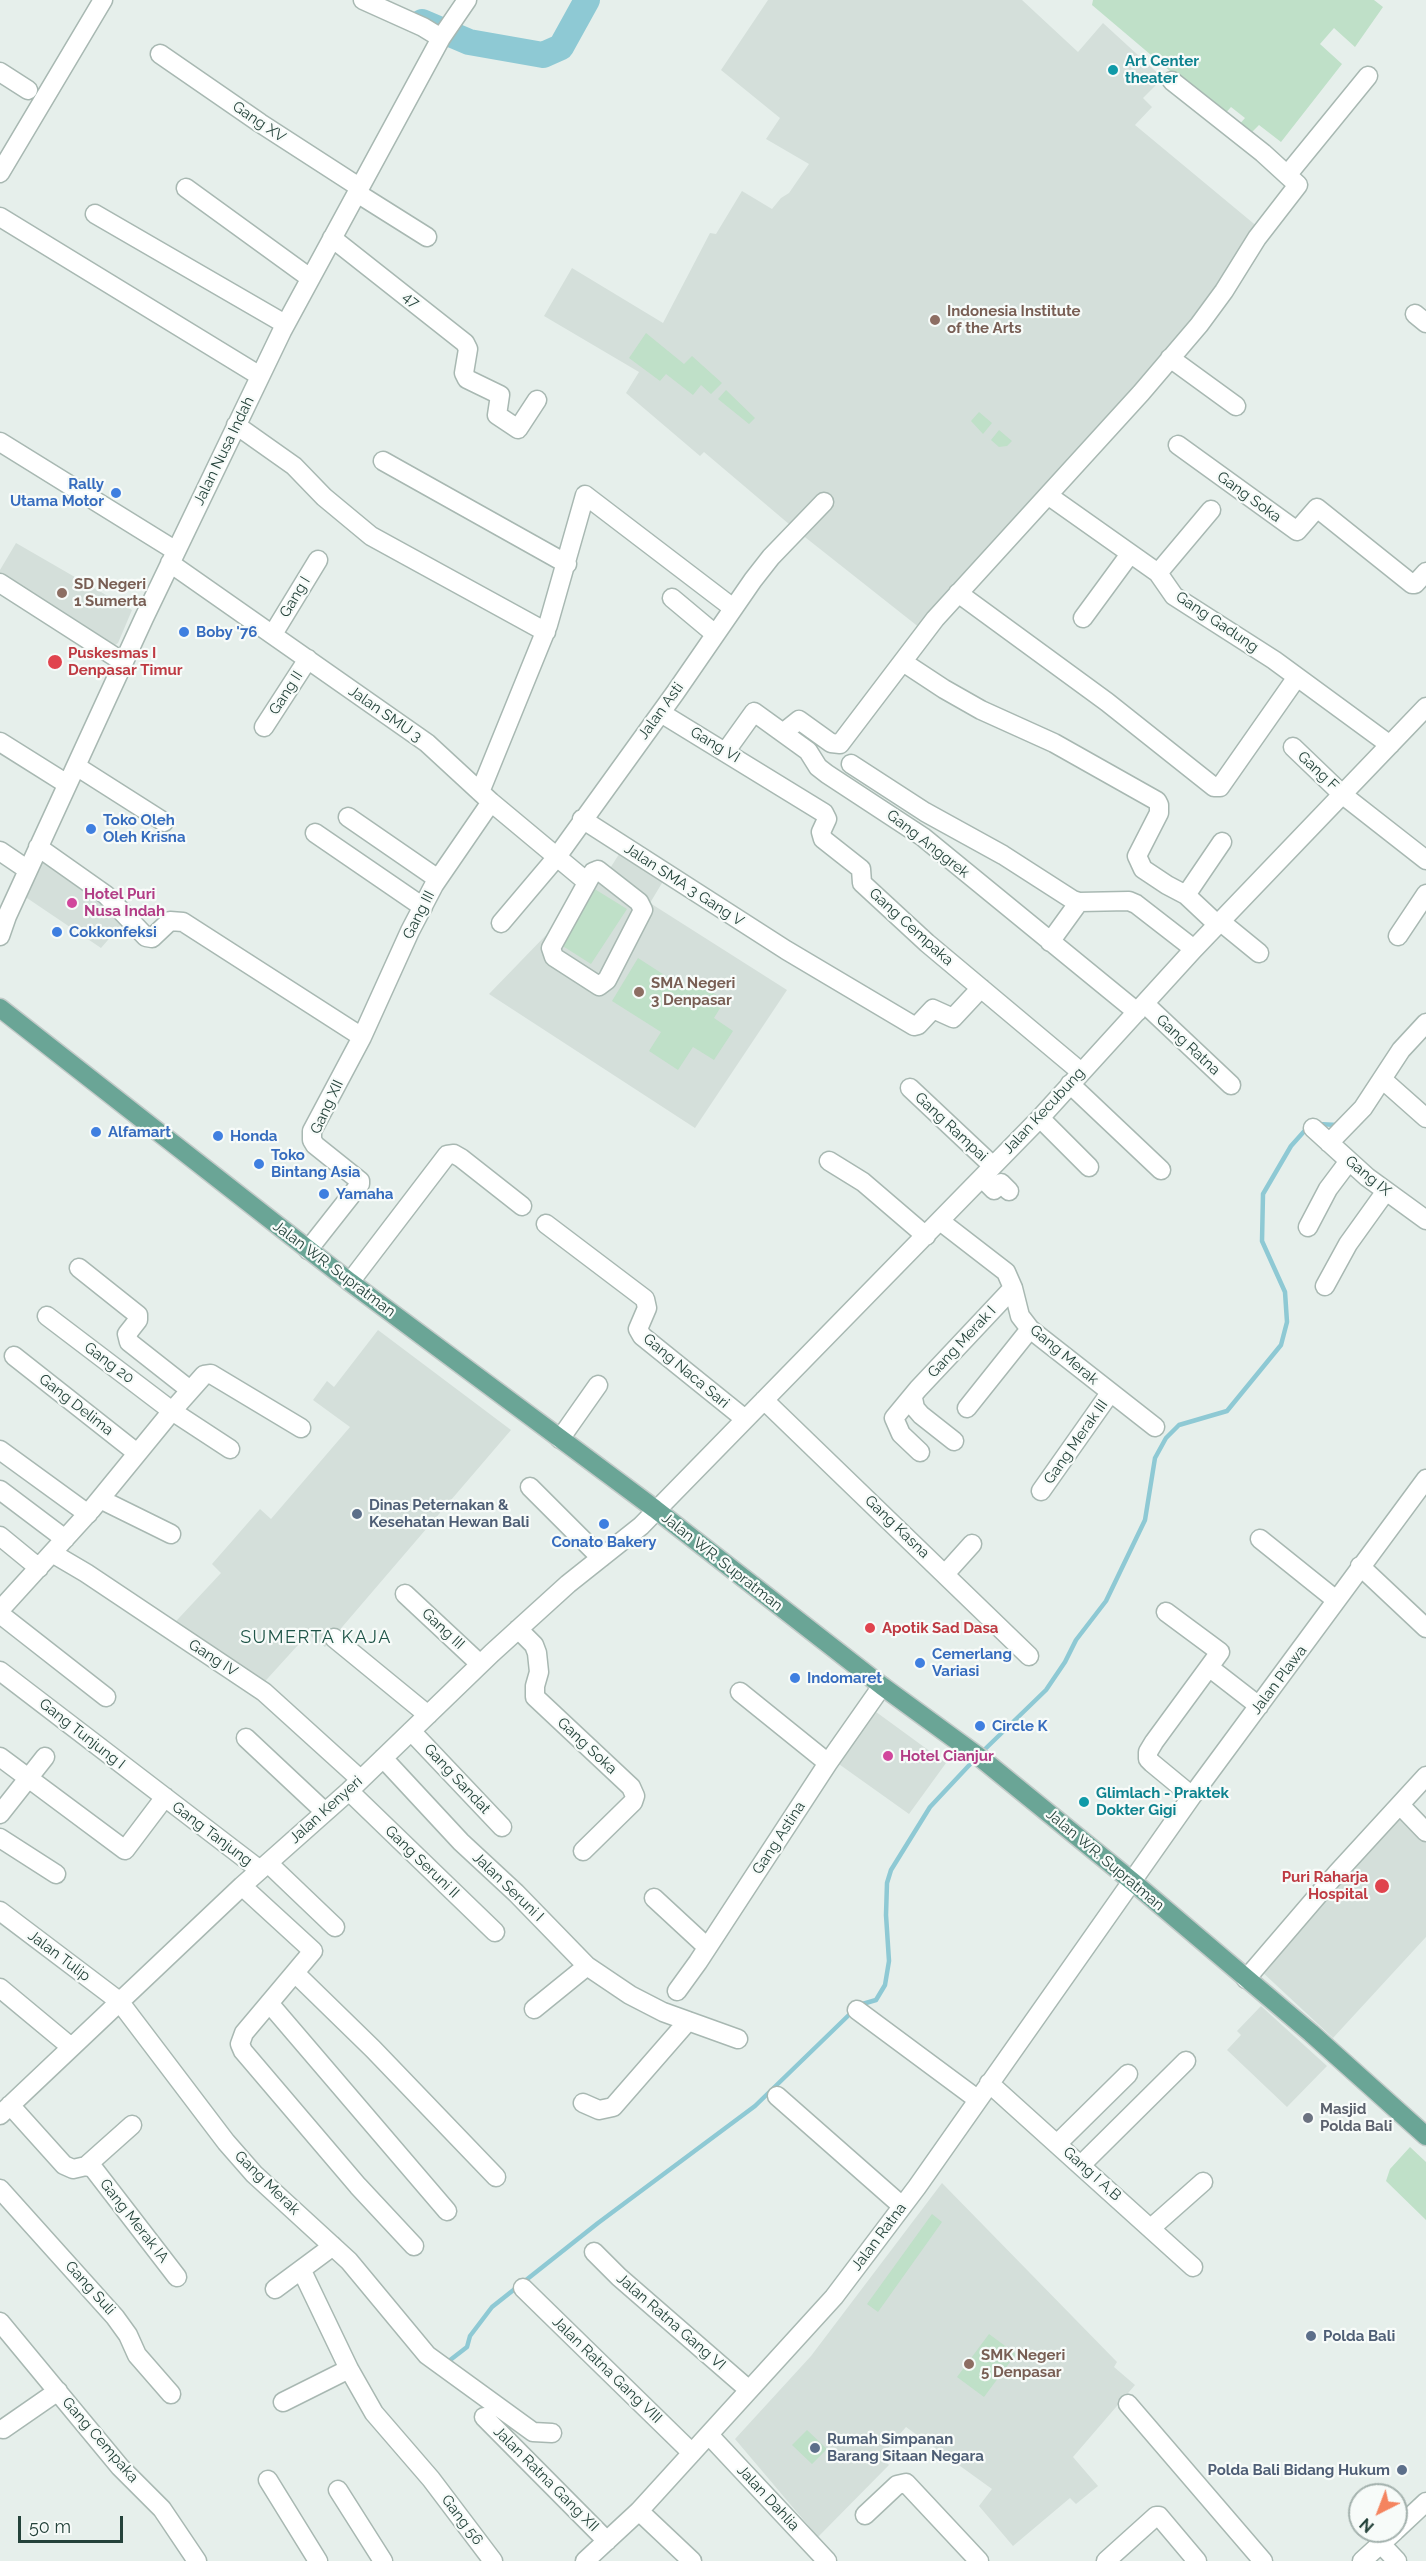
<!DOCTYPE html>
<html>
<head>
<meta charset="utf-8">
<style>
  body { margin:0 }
  #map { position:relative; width:1426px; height:2561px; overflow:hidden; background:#e6efeb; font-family:Raleway,sans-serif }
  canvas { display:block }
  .north { position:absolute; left:1348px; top:2483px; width:60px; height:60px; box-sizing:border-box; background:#f7fbf9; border:2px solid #a3b1ad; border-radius:50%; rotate:222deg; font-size:16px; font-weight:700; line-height:24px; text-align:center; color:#24423a }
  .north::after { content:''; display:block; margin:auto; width:21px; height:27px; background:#f4845f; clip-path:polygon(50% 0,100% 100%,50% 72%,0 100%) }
  .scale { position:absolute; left:18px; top:2516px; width:105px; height:27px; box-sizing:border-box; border:3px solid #24423a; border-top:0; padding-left:8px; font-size:18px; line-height:21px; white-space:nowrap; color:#24423a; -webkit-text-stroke:4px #f7fbf9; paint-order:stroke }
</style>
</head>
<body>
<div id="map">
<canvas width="1426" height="2561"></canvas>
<div class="north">N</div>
<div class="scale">50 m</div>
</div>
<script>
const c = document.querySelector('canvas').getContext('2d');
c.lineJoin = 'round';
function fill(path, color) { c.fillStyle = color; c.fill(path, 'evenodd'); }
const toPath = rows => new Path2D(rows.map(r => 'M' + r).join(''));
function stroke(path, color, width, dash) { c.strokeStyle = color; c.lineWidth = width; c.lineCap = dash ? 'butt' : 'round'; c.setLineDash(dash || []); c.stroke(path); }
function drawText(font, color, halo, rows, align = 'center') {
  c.font = font + ' Raleway,sans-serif'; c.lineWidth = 4.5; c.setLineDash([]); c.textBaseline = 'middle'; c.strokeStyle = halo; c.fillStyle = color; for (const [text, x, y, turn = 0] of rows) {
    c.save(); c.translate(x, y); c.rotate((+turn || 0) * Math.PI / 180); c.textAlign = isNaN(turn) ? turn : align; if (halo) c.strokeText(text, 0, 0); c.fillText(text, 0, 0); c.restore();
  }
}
fill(toPath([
  [768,0,1022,0,1078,52,1103,23,1163,78,1143,98,1152,107,1135,125,1259,228,1219,303,925,632,796,530,704,452,700,456,626,393,639,372,544,316,572,268,663,323,710,233,716,234,742,191,772,209,781,198,789,193,809,164,766,139,780,118,721,70],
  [16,543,132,610,118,643,112,647,0,579,0,570],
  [621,851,665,878,650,903,787,990,695,1128,489,994,609,870],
  [43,859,127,918,101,948,24,896],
  [378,1330,511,1430,325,1647,308,1634,258,1689,165,1633,221,1573,212,1564,260,1509,271,1519,350,1427,313,1400,327,1381,334,1387],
  [872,1709,946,1763,909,1814,836,1762],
  [1404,1812,1426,1834,1426,1937,1333,2038,1260,1970],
  [1261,2006,1327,2066,1287,2107,1227,2050,1241,2035,1237,2031],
  [942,2183,1117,2362,1114,2367,1135,2385,1073,2457,1098,2486,1076,2504,1070,2498,1013,2546,979,2506,992,2489,906,2427,881,2456,889,2465,818,2537,735,2439,811,2356]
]), '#d4dfda');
fill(toPath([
  [1093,0,1374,0,1383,7,1355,47,1334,28,1320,44,1342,64,1281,142,1259,125,1248,136,1237,127,1245,118,1231,107,1223,116,1092,5],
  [646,333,684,364,692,356,722,383,711,394,701,385,693,395,666,374,660,381,629,358],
  [726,390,755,418,749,424,718,399],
  [979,412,992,423,983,434,971,421],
  [999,430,1012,441,1007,446,999,447,991,440],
  [593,888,627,909,591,964,558,943],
  [638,958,686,989,692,980,725,1000,714,1018,733,1031,714,1060,693,1047,678,1070,649,1051,661,1032,612,1001],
  [1410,2147,1426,2162,1426,2220,1386,2181,1390,2169],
  [932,2214,942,2222,878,2312,867,2304],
  [989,2334,1016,2354,984,2397,957,2377],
  [807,2430,827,2449,812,2464,792,2445]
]), '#bfe0c8');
stroke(toPath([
  [1318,1124,1337,1125],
  [981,1753,1046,1690,1065,1662,1076,1640,1106,1601,1145,1520,1155,1458,1166,1438,1179,1425,1227,1411,1281,1345,1287,1322,1285,1292,1262,1241,1263,1194,1291,1146,1308,1127],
  [859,2005,876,2000,885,1985,889,1961,886,1915,887,1883,891,1870,930,1807,975,1759],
  [445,2364,467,2347,470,2336,492,2307,598,2223,755,2106,853,2011]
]), '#8ec9d4', 4.5);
stroke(toPath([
  [422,22,469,42,543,55,561,47,587,0]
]), '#8ec9d4', 26);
const minor = toPath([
  [363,0,423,27,441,38],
  [160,54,260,123,359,187],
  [0,72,28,90],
  [0,173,103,0],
  [1288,174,1368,76],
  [186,188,310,278],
  [357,193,427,237],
  [95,214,285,324],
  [0,217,260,376],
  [332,238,465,343,468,349,464,373,467,379,500,395,497,415,518,429,537,400],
  [1415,314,1426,323],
  [1170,358,1236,406],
  [236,425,294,466,324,497,371,536,546,632],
  [0,442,176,551],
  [1178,445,1297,531,1317,508,1412,584,1415,584,1426,572],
  [383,461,567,564],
  [1049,496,1158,573,1174,596,1274,660,1390,745],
  [170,563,427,743,491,802,587,882],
  [1158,573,1211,510],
  [0,583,123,662],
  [958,593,1107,702,1214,787,1220,787,1297,677],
  [672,598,715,634],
  [1083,618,1130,554],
  [273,634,318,560],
  [903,662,944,689,981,710,1054,743,1157,801,1159,805,1159,813,1137,856,1143,869,1167,885,1186,895,1222,842],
  [661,713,824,813,827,819,821,832,823,839,861,869,862,883,927,943,1081,1072],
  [264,727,308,659],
  [784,732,799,720,831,743,840,744,935,619,1141,393,1199,325,1224,291,1257,238,1298,185,1263,153,1172,81],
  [0,742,67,784],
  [1293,747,1343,795,1426,860],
  [726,751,754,712,808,751,818,767,827,774,923,837,1137,1012],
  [851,764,925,812,1003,855,1073,900,1079,902,1050,942],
  [76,766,164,822],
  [480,792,548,625,585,495,733,608],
  [348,817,438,879],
  [582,819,786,950,914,1026,918,1025,933,1009,953,1018,981,988],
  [315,833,423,907],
  [38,847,106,895,146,937,152,938,170,921,183,922,362,1037],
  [0,851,28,870],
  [598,870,639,902,643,910,607,980,599,986,554,957,551,948,593,872,598,870],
  [1186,895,1218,925],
  [1079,902,1129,901,1136,904,1194,949],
  [1221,922,1259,953],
  [501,923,556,858,675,693,753,580,771,557,824,502],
  [0,936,7,916,144,618,282,331,441,38,467,0],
  [1398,936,1426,894],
  [1145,1004,1231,1085],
  [1382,1079,1426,1118],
  [1070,1084,1161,1170],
  [910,1088,993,1166],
  [1040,1118,1089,1167],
  [1313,1128,1367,1177,1426,1220],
  [1329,1143,1363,1108,1401,1050,1426,1023],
  [829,1161,863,1182,926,1236],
  [982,1178,994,1190,1001,1183,1009,1191],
  [940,1221,1006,1272,1013,1288,1020,1316,1030,1329,1155,1427],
  [546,1224,645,1299,647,1308,638,1329,642,1336,745,1419],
  [1308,1227,1328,1189,1349,1161],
  [308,1250,360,1184,360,1181,315,1145,312,1140,312,1131,362,1037,410,931,434,885,491,802],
  [79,1268,138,1315,138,1320,127,1334,129,1342,190,1390],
  [350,1282,447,1155,454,1154,461,1158,522,1206],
  [1325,1286,1348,1244,1386,1191],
  [47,1316,172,1411,230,1449],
  [14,1356,137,1453],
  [913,1398,915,1408,921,1415,954,1441],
  [764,1400,1029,1656],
  [967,1408,1030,1329],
  [560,1439,598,1385],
  [0,1450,88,1514],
  [920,1452,901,1434,894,1418,918,1389,1013,1288],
  [530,1487,601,1558],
  [0,1490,65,1539],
  [1041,1491,1110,1393],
  [100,1499,171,1534],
  [0,1536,39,1568],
  [1260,1539,1336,1600],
  [52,1553,86,1573,264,1692,360,1779],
  [1360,1566,1426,1628],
  [945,1574,972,1544],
  [405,1594,480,1664],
  [0,1610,91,1510,172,1411,204,1375,211,1374,301,1428],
  [1166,1612,1220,1652,1154,1742,1148,1752,1148,1759,1152,1763,1192,1796],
  [0,1614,106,1697],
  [518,1629,534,1645,537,1653,539,1672,535,1686,535,1697,631,1787,635,1796,633,1802,583,1851],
  [334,1638,428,1715],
  [1210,1668,1259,1706],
  [0,1671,260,1870],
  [740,1692,828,1763],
  [411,1731,502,1827],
  [246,1738,325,1812],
  [0,1757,125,1850,165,1797],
  [383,1758,461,1842,516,1893,587,1966,630,1995,663,2012,738,2039],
  [349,1791,495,1932],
  [1400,1805,1426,1832],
  [0,1814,45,1757],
  [0,1838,56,1874],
  [268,1863,335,1927],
  [242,1886,313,1951,244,2033,240,2044,243,2051,358,2186,414,2246],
  [654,1898,707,1947],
  [0,1911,119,2001,226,2142,254,2174,349,2261,427,2355,533,2432,552,2433],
  [295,1973,373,2049,496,2177],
  [1246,1979,1337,1873,1426,1776],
  [0,1988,71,2047],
  [677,1991,698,1962,828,1763,882,1686],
  [269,2003,447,2211],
  [534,2009,587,1966],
  [857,2010,977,2099],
  [989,2083,1193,2267],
  [777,2096,902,2206],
  [583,2103,599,2110,613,2107,688,2021],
  [10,2105,64,2165,73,2169,86,2166,93,2168,177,2277],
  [0,2115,242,1886,349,1791,492,1653,568,1584,641,1526,1040,1118,1194,949,1426,707],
  [1058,2143,1128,2074],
  [1081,2165,1186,2061],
  [86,2166,132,2125],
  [0,2189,115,2317,128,2335,137,2355,171,2394],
  [1151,2228,1203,2182],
  [594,2252,619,2277,749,2390],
  [302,2271,349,2369,374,2413,431,2479,493,2561],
  [523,2288,692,2453],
  [275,2289,333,2246],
  [0,2322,120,2467,162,2509,197,2561],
  [283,2402,349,2369],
  [1128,2404,1263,2561],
  [484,2417,607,2541],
  [3,2429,58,2391],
  [709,2435,827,2561],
  [268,2480,318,2561],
  [338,2490,383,2561],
  [639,2511,692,2561],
  [865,2515,897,2485,906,2483,979,2561],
  [1396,2530,1426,2502],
  [1381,2544,1397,2561],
  [585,2561,639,2511,834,2297,917,2187,1192,1796,1426,1479],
  [1106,2561,1156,2516,1159,2516,1197,2561],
  [1362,2561,1395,2531]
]);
const major = toPath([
  [0,1008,350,1282,655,1509,882,1686,982,1759,1133,1882,1311,2033,1426,2136]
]);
stroke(minor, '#a8b8b2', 21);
stroke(major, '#c2cac8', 21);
stroke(minor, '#fff', 18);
stroke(major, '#6aa596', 18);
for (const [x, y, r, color] of [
  [1113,70,6,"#0f9aa8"],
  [935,320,6,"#8d6e63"],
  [116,493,6,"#3f7fe0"],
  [62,593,6,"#8d6e63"],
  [184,632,6,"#3f7fe0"],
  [55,662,8,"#e0444e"],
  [91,829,6,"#3f7fe0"],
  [72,903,6,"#d1479c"],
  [57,932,6,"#3f7fe0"],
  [639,992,6,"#8d6e63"],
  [96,1132,6,"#3f7fe0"],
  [218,1136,6,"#3f7fe0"],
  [259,1164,6,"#3f7fe0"],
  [324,1194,6,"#3f7fe0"],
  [357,1514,6,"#5c6f8a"],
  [604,1524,6,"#3f7fe0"],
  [870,1628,6,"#e0444e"],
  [920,1663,6,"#3f7fe0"],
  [795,1678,6,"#3f7fe0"],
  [980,1726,6,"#3f7fe0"],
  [888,1756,6,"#d1479c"],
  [1084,1802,6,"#0f9aa8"],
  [1382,1886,8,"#e0444e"],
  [1308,2118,6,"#6b7280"],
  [1311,2336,6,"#5c6f8a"],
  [969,2364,6,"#8d6e63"],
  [815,2448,6,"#5c6f8a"],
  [1402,2470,6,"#5c6f8a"]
]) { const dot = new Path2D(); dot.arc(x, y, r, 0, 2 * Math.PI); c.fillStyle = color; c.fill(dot); stroke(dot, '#f7fbf9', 2); }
drawText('bold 15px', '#0d838f', '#f7fbf9', [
  ["Art Center",1125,61],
  ["theater",1125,78],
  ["Glimlach - Praktek",1096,1793],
  ["Dokter Gigi",1096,1810]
], 'left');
drawText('15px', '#24423a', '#f7fbf9', [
  ["Gang XV",259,122,34],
  ["47",411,300,38],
  ["Jalan Nusa Indah",224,451,-64],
  ["Gang Soka",1249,497,36],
  ["Gang I",295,597,-59],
  ["Gang Gadung",1217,622,34],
  ["Gang II",286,693,-57],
  ["Jalan Asti",661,711,-54],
  ["Jalan SMU 3",385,714,35],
  ["Gang VI",715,745,31],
  ["Gang F",1318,771,43],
  ["Gang Anggrek",928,844,38],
  ["Jalan SMA 3 Gang V",684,885,33],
  ["Gang III",419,915,-63],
  ["Gang Cempaka",911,927,42],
  ["Gang Ratna",1188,1045,43],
  ["Gang XII",327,1107,-65],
  ["Jalan Kecubung",1044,1111,-47],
  ["Gang Rampai",951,1127,43],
  ["Gang IX",1368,1176,39],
  ["Jalan WR. Supratman",334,1269,37],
  ["Gang Merak I",962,1342,-47],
  ["Gang Merak",1064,1355,40],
  ["Gang 20",109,1363,37],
  ["Gang Naca Sari",686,1371,40],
  ["Gang Delima",76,1405,38],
  ["Gang Merak III",1076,1442,-55],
  ["Gang Kasna",897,1527,44],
  ["Jalan WR. Supratman",722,1562,38],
  ["Gang III",443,1629,43],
  ["Gang IV",213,1658,33],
  ["Jalan Plawa",1279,1680,-53],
  ["Gang Tunjung I",82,1734,38],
  ["Gang Soka",587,1746,43],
  ["Gang Sandat",457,1779,47],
  ["Jalan Kenyeri",326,1810,-42],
  ["Gang Tanjung",212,1834,37],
  ["Gang Astina",779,1838,-57],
  ["Jalan WR. Supratman",1105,1860,40],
  ["Gang Seruni II",422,1862,44],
  ["Jalan Seruni I",508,1887,44],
  ["Jalan Tulip",59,1956,37],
  ["Gang I A,B",1092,2174,42],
  ["Gang Merak",267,2183,44],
  ["Gang Merak IA",134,2221,52],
  ["Jalan Ratna",879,2237,-53],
  ["Gang Suli",90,2288,48],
  ["Jalan Ratna Gang VI",671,2322,41],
  ["Jalan Ratna Gang VIII",607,2370,44],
  ["Gang Cempaka",100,2440,49],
  ["Jalan Ratna Gang XII",546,2479,45],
  ["Jalan Dahlia",768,2498,47],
  ["Gang 56",462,2520,53]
]);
drawText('bold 15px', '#785e54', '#f7fbf9', [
  ["Indonesia Institute",947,311],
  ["of the Arts",947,328],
  ["SD Negeri",74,584],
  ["1 Sumerta",74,601],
  ["SMA Negeri",651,983],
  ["3 Denpasar",651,1000],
  ["SMK Negeri",981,2355],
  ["5 Denpasar",981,2372]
], 'left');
drawText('bold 15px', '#366cbe', '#f7fbf9', [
  ["Rally",104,484,"right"],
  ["Utama Motor",104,501,"right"],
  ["Boby '76",196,632],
  ["Toko Oleh",103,820],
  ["Oleh Krisna",103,837],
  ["Cokkonfeksi",69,932],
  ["Alfamart",108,1132],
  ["Honda",230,1136],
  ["Toko",271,1155],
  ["Bintang Asia",271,1172],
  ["Yamaha",336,1194],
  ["Conato Bakery",604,1542,"center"],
  ["Cemerlang",932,1654],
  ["Variasi",932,1671],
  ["Indomaret",807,1678],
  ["Circle K",992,1726]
], 'left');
drawText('bold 15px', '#be3a42', '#f7fbf9', [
  ["Puskesmas I",68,653],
  ["Denpasar Timur",68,670],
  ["Apotik Sad Dasa",882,1628],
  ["Puri Raharja",1368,1877,"right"],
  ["Hospital",1368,1894,"right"]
], 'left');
drawText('bold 15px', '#b23c85', '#f7fbf9', [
  ["Hotel Puri",84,894],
  ["Nusa Indah",84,911],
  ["Hotel Cianjur",900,1756]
], 'left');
drawText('bold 15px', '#4e5e75', '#f7fbf9', [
  ["Dinas Peternakan &",369,1505],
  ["Kesehatan Hewan Bali",369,1522],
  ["Polda Bali",1323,2336],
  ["Rumah Simpanan",827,2439],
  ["Barang Sitaan Negara",827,2456],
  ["Polda Bali Bidang Hukum",1390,2470,"right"]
], 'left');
drawText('bold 15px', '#5b616d', '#f7fbf9', [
  ["Masjid",1320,2109],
  ["Polda Bali",1320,2126]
], 'left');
c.letterSpacing = '1.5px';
drawText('18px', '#1f5548', '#f7fbf9', [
  ["SUMERTA KAJA",316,1638]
]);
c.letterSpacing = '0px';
</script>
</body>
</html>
